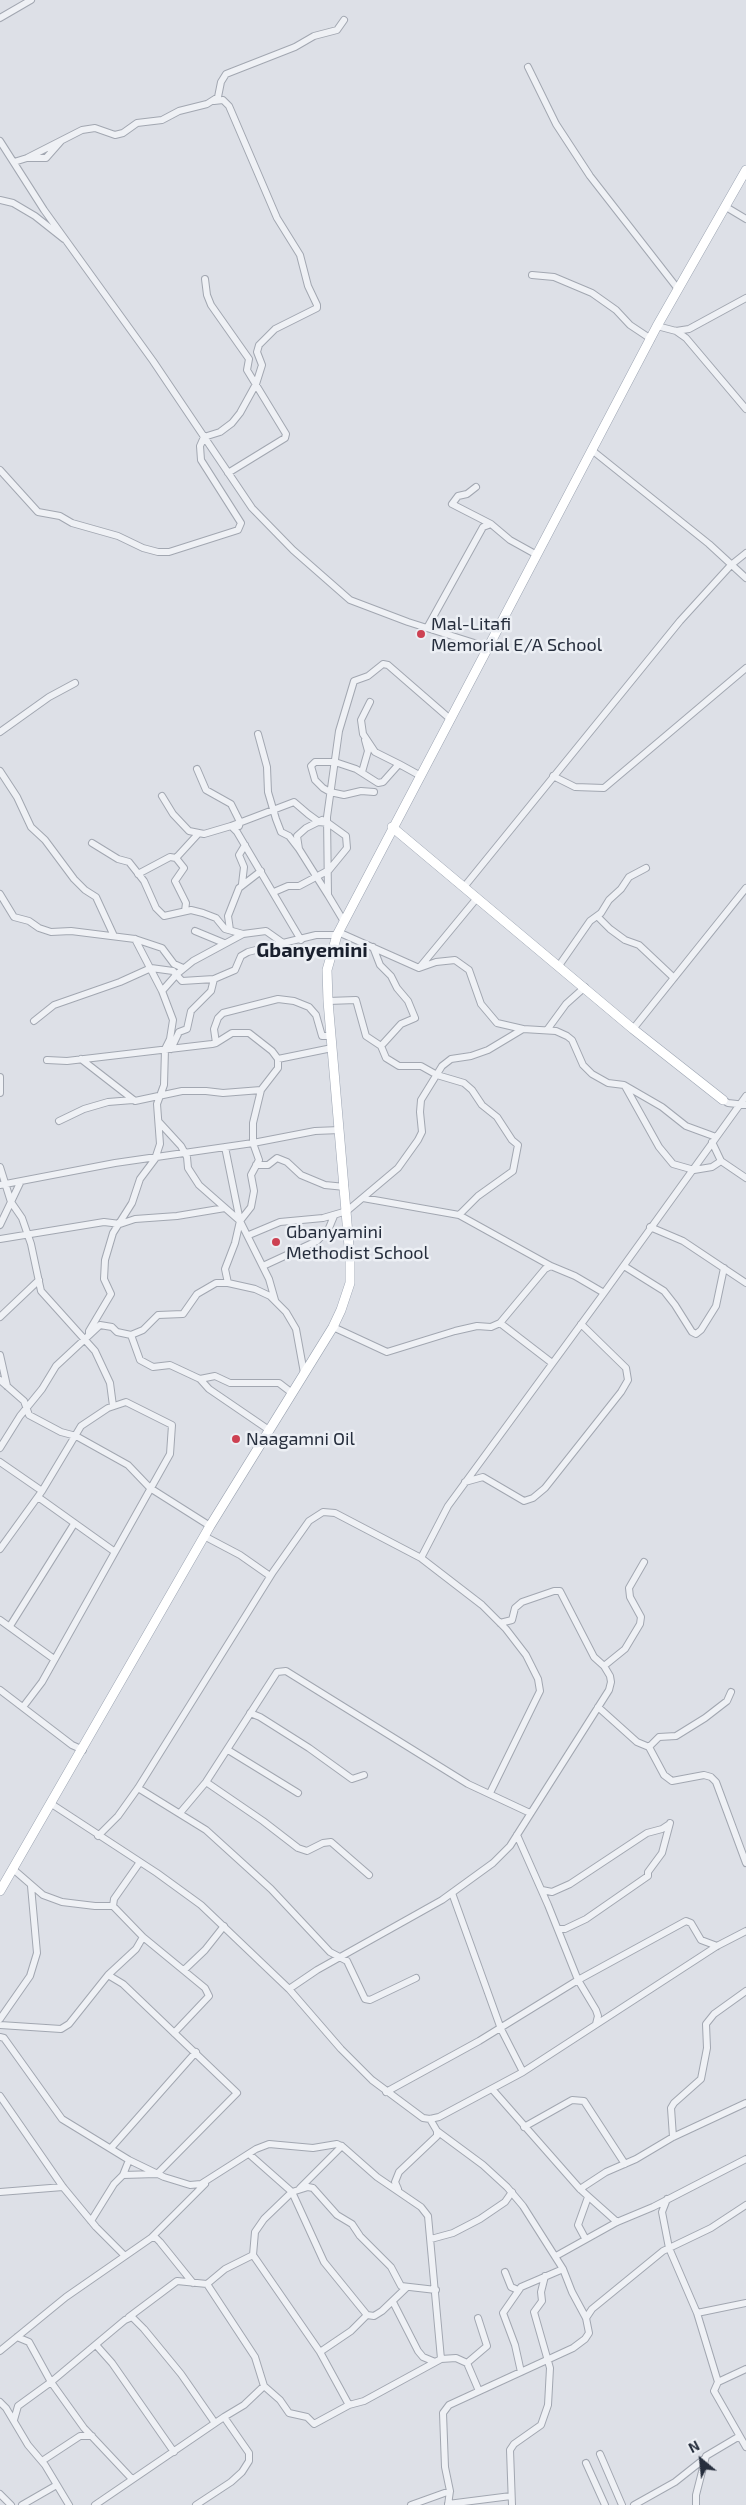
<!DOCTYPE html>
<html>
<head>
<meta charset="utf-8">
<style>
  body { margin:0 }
  #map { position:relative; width:746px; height:2505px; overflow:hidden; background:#dde0e7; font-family:"Exo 2",sans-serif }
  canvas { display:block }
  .north { position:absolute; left:676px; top:2435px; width:50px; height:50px; -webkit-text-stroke:4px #eceff4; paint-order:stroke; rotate:332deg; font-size:14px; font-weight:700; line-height:20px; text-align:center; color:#262e3d }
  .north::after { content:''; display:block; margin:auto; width:18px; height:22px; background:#262e3d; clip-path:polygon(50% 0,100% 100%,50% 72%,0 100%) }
</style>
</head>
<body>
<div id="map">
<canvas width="746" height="2505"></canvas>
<div class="north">N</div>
</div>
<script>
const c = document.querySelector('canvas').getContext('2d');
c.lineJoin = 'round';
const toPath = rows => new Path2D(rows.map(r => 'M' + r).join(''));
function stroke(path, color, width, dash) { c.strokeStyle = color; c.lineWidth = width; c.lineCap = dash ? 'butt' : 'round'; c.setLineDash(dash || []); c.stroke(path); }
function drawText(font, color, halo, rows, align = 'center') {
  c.font = font + ' "Exo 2",sans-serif'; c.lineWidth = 5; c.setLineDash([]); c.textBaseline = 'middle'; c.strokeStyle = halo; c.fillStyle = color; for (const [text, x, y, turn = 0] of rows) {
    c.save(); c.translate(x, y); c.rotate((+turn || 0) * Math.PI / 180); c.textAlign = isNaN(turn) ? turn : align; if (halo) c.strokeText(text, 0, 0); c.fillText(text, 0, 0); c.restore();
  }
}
const minor = toPath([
  [0,18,31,0],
  [528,67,556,124,590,176,678,289],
  [0,141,44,210,153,361,252,508,293,550,350,600,408,622,487,647],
  [27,158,46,158,61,141],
  [14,162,27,158,82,130,95,128,115,135,123,133,137,123,162,120,179,111,207,104,218,97,221,82,226,74,295,47,314,36,337,30,344,20],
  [0,200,13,203,35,216,64,239],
  [726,207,746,219],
  [532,275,554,277,592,293,616,310,630,325,651,339],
  [205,279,207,295,211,305,249,359,247,370,286,434,285,438,228,473],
  [657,326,676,331,689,329,746,298],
  [676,331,686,338,746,409],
  [593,451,709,544,746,578],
  [0,470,38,512,60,516,72,523,118,536,143,548,158,552,169,552,238,530,241,523,201,460,200,446,204,437,220,432,232,423,240,413,256,384,262,365,257,352,259,345,275,329,317,308,317,305,308,286,300,255,277,218,229,106,223,100,214,101],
  [476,487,467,494,458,496,452,504,491,524],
  [427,628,483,527,491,524,510,540,537,555],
  [370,702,361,720,363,734,375,752,399,764],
  [0,732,49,697,75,683],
  [258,734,267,767,268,792,276,819,281,832,289,836,299,849],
  [197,769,206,790,231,804,240,822,239,826],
  [0,771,17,797,31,827,45,840,74,879,85,890,96,897,114,936],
  [362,772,368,751,365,740],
  [553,776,575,787,604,788,746,668],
  [374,792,361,791,344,795,330,792,323,788,315,780,311,766,315,762,335,762,356,769,378,783,383,782,399,764,419,775],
  [162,796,173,814,189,831,204,834,231,826,237,832,301,940],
  [322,820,306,828,297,836,299,849,328,895],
  [231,826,294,802,308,814,319,822,328,823,346,836,347,848,329,870,299,886,288,886,274,892],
  [92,843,118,859,129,862,144,881,156,908,164,916,191,910,203,913,216,918,225,929,243,934],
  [138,874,170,857,176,858],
  [242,884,244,867,239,855,245,845],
  [464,887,680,621,731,565,746,553],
  [0,894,14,917,29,921,39,928,51,932,71,931,135,939,162,948,174,964,183,968],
  [185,911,186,903,175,881,184,868,176,858,198,834],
  [597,916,610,929,625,940,639,945,674,978],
  [343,920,328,895,327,817,339,731,354,681,368,676,383,664,388,665,449,718],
  [230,930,228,916,239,888,261,871],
  [195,931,224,943],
  [338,932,419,968,436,962,455,960,469,970,481,1004,497,1023,523,1029],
  [373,947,380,965,391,976,397,988,408,1001,415,1018,401,1024,381,1046],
  [420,967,477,898],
  [558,967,590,921,601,913,609,900,621,889,629,877,646,868],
  [162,991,177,974,193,961,243,934,266,931,283,943,316,935,337,935],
  [328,1001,356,1000,366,1036,381,1046,386,1058,399,1066,421,1066,437,1075,464,1083,472,1090,482,1105,497,1117,512,1140,518,1145,513,1171,478,1196,459,1215],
  [34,1021,54,1005,120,982,151,968,173,971,182,981,214,979],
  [633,1029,746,888],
  [547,1030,566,1004,585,987],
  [216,1043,232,1033,249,1033,272,1051,278,1059,278,1068,261,1090,253,1123,253,1143,259,1160,251,1175,254,1191,251,1207,240,1221,235,1243,225,1269,228,1283,255,1289,270,1296,286,1312,296,1329,304,1373],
  [171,1049,179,1032,187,1029,191,1011,211,991,214,979,235,970,241,956,248,952,283,943],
  [81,1059,135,1101,182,1091,206,1091,223,1093,261,1090],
  [278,1059,332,1048],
  [47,1060,67,1061,212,1044,216,1043,214,1029,218,1018,223,1013,278,999,294,1001,309,1007,316,1015,322,1036,330,1036],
  [0,1077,0,1093],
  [625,1086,659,1147,673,1164,694,1170,712,1167,721,1161,746,1178],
  [723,1100,728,1103,746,1105],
  [59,1121,84,1109,108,1102,133,1100],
  [159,1122,181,1146,187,1157,188,1168,199,1185,240,1221,269,1279,275,1300],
  [712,1142,721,1161],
  [225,1147,240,1221],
  [256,1165,268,1165,277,1158,287,1162,301,1175,325,1185,345,1187],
  [0,1167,11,1202,22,1218,31,1244,41,1291,95,1351,110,1383,113,1406],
  [0,1185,115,1163,253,1143,315,1131,340,1130],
  [363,1198,459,1215,551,1266],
  [0,1225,20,1183],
  [650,1227,683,1241,746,1283],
  [249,1235,280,1222,323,1218,347,1211,398,1168,418,1140,422,1132,420,1112,421,1100,442,1066,451,1059,471,1056,488,1050,523,1029,556,1031,567,1036,572,1040,583,1065,592,1074,608,1083,624,1085,662,1107,686,1126,716,1137],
  [0,1239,104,1222,120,1224,135,1219,177,1216,225,1208],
  [263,1266,317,1241,329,1228,334,1216],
  [624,1266,664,1291,675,1305,692,1332,696,1334,701,1330,716,1306,724,1268],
  [0,1317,39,1280],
  [500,1323,552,1363],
  [333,1327,387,1352,455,1331,477,1326,491,1327,500,1323,545,1269,551,1266,575,1276,604,1293,746,1096],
  [89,1335,89,1331,111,1294,104,1279,105,1260,113,1233,132,1203,140,1179,155,1159,160,1144,157,1104,164,1085,165,1049,170,1039,173,1020,162,991,135,939],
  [131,1335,140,1360,153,1367,170,1365,200,1379,209,1389,269,1430],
  [0,1355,7,1386],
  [200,1379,215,1376,230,1383,279,1383,292,1393],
  [0,1380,24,1401,29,1415,61,1432,76,1436,128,1465,150,1488,210,1526],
  [0,1448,20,1416,42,1389,56,1366,100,1325,112,1327,117,1332,131,1335,143,1330,158,1315,183,1314,197,1294,216,1283,228,1283],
  [0,1462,42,1491],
  [465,1482,483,1477,524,1501,533,1498,545,1488,621,1392,628,1380,626,1368,581,1324],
  [38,1497,115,1552],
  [204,1536,240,1555,270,1576],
  [0,1549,42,1491,81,1426,108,1408,126,1402,172,1425,170,1454,42,1682,23,1707],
  [421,1558,448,1506,604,1293],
  [0,1620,54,1659],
  [10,1626,74,1524],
  [604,1666,625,1649,640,1624,641,1617,630,1597,629,1588,644,1562],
  [0,1690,72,1745,83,1750],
  [598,1707,637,1742,649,1747,664,1775,672,1781,704,1775,711,1777,716,1782,746,1863],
  [250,1713,260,1717,309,1748,352,1779,364,1775],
  [649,1747,659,1737,676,1736,705,1718,727,1701,731,1692],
  [228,1750,298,1793],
  [206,1782,263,1821,298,1848,307,1851,323,1843,331,1842,369,1875],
  [138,1788,206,1830,271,1889,330,1952,347,1961,365,1999,370,2000,416,1978],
  [50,1803,157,1873,201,1905,289,1989,317,1970,442,1900,493,1863,510,1846,609,1690,611,1682,610,1676,604,1666,594,1657,560,1591,554,1591,522,1602,515,1608,512,1620,500,1623],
  [180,1813,206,1782,277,1672,286,1671,468,1784,530,1813],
  [517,1835,548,1905,578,1980,596,2010,598,2016,596,2024],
  [98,1836,118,1816,138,1788,273,1572,309,1521,323,1512,335,1513,421,1558,482,1605,506,1629,526,1655,538,1679,540,1691,490,1793],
  [140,1862,114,1899,113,1906,143,1937,205,1988,209,1996,174,2033],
  [13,1869,43,1895,62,1902,95,1906,113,1906],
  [542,1890,552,1892,570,1884,647,1833,662,1829,668,1825],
  [452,1893,501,2029,523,2072],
  [558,1929,565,1929,586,1919,648,1876,648,1872,662,1853,670,1823],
  [184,1970,205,1950,224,1926],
  [108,1975,123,1984,237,2093,157,2174,123,2175],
  [289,1989,341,2049,372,2080,423,2118,430,2119,439,2117,523,2072,717,1946,746,1931],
  [0,2019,30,1976,37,1953,31,1886],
  [0,2025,61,2029,69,2024,108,1975,136,1949,143,1937],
  [0,2037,4,2038,62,2119,129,2160,164,2177,190,2185,201,2184,256,2149,269,2144,313,2148,337,2144,343,2147,377,2177,421,2207,428,2216,441,2359,364,2401,349,2405,314,2424,307,2417,289,2413,280,2400,264,2386,255,2357,207,2284],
  [492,2089,580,2189,617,2222],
  [386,2092,479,2041,578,1980,686,1921,691,1923,701,1940,717,1946],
  [0,2096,63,2187,96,2227,125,2256],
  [524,2127,572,2100,584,2101,625,2164],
  [437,2131,483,2165,507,2187,523,2206,563,2269,572,2292,586,2318,589,2333,585,2339,573,2348,449,2405,443,2413,445,2467,450,2491,448,2505],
  [673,2137,671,2108,674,2103,701,2079,707,2048,706,2024,714,2014,746,1991],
  [111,2148,196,2052],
  [249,2154,292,2192,324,2262,367,2315,374,2316,382,2311,406,2288],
  [300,2188,342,2146],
  [398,2189,395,2182,399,2172,437,2136,437,2131,430,2119],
  [580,2189,606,2172,636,2159,673,2137,746,2103],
  [0,2192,63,2187],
  [667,2199,662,2212,669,2248,697,2313,718,2382],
  [91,2221,114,2184,123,2175,129,2160],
  [151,2238,205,2184],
  [585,2238,578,2225,588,2197],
  [431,2239,453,2233,480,2219,505,2202,512,2192],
  [253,2255,320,2352,351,2331,367,2315],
  [556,2256,617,2222,653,2207,746,2159],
  [505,2272,511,2287,518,2290],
  [393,2302,418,2351,423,2357,435,2362],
  [697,2313,746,2303],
  [129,2317,177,2281,207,2284,225,2269,253,2255,255,2232,264,2219,292,2192,308,2187,313,2188,337,2215,352,2224,360,2236,391,2267,401,2286,436,2290],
  [586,2318,592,2309,663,2251,711,2228,746,2205],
  [96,2345,112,2363,174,2452],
  [0,2351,66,2297,151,2238,156,2238,160,2242,193,2283],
  [320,2352,349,2405],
  [441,2359,456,2358,467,2363,479,2391],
  [467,2363,487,2346,478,2318],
  [746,2369,718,2382,714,2391,746,2447],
  [521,2372,515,2345,503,2313,521,2287,563,2269],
  [0,2402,6,2408,28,2445,45,2465,69,2505],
  [224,2417,244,2405,264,2386],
  [14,2420,18,2406,51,2382,29,2342,17,2337],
  [600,2454,622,2505],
  [42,2461,80,2436,92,2436],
  [586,2463,605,2505],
  [132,2479,84,2428,51,2382,125,2320,132,2317,144,2329,181,2374,215,2423],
  [0,2494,11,2505],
  [448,2504,511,2496],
  [22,2505,55,2486],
  [95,2505,224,2417,249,2453,249,2461,242,2472,231,2482,196,2505],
  [411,2505,450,2491],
  [512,2505,510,2450,514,2444,541,2425,548,2405,550,2368,534,2312,542,2301,541,2292,545,2276],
  [634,2505,675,2482,704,2459],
  [696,2505,696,2495,706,2456,738,2437]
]);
const major = toPath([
  [392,827,633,1029,723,1100],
  [0,1891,210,1526,333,1327,341,1310,350,1283,350,1258,328,1001,327,970,337,935,657,326,746,170]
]);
stroke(minor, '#a2a7b1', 8);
stroke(major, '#9ca4b2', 10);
stroke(minor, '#eff1f5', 6);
stroke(major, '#fff', 9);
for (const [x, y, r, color] of [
  [421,634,5,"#cd4152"],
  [276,1242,5,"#cd4152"],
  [236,1439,5,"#cd4152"]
]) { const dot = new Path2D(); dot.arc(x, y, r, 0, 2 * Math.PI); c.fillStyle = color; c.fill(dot); stroke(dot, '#eceff4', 2); }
drawText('18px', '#262e3d', '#eceff4', [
  ["Mal-Litafi",431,624],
  ["Memorial E/A School",431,645],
  ["Gbanyamini",286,1232],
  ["Methodist School",286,1253],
  ["Naagamni Oil",246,1439]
], 'left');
drawText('bold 20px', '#191f2d', '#eceff4', [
  ["Gbanyemini",312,950]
]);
</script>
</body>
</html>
